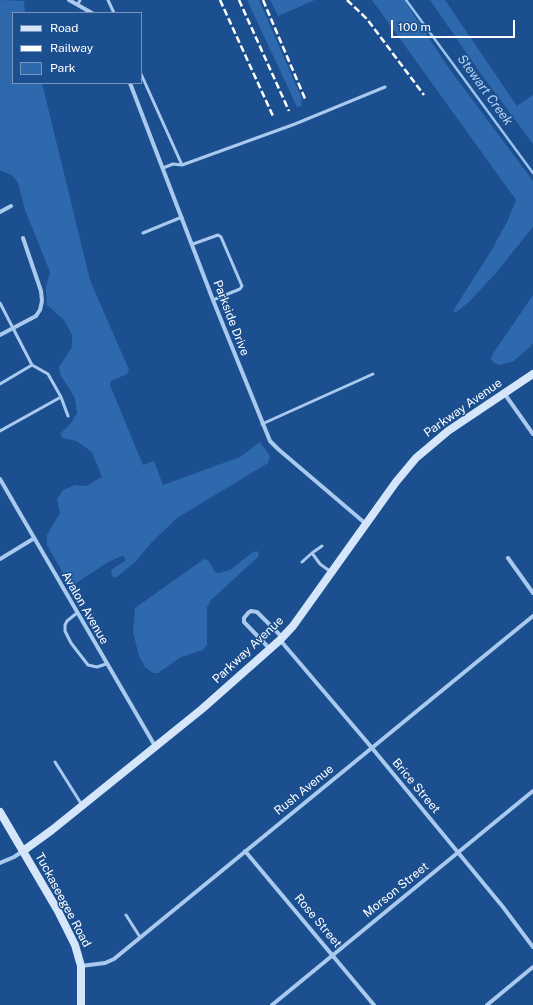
<!DOCTYPE html>
<html>
<head>
<meta charset="utf-8">
<style>
  body { margin:0 }
  #map { position:relative; width:533px; height:1005px; overflow:hidden; background:#1b4f8f; font-family:"Public Sans",sans-serif }
  canvas { display:block }
  .legend { position:absolute; left:12px; top:12px; width:130px; height:72px; box-sizing:border-box; background:#1b4f8f; border:1px solid #7695bc; margin:0; padding:5px 7px; list-style:none; font-size:12px; color:#fff }
  .legend li { display:flex; align-items:center; gap:8px; height:20px }
  .legend b { width:20px; border:1px solid #7695bc }
  .scale { position:absolute; left:391px; top:20px; width:124px; height:18px; box-sizing:border-box; border:2px solid #fff; border-top:0; padding-left:5px; font-size:12px; line-height:14px; white-space:nowrap; color:#fff; -webkit-text-stroke:3px #1b4f8f; paint-order:stroke }
</style>
</head>
<body>
<div id="map">
<canvas width="533" height="1005"></canvas>
<ul class="legend">
<li><b style="height:5px;background:#d6e6fa"></b>Road</li>
<li><b style="height:5px;background:#fff"></b>Railway</li>
<li><b style="height:11px;background:#2e69ad"></b>Park</li>
</ul>
<div class="scale">100 m</div>
</div>
<script>
const c = document.querySelector('canvas').getContext('2d');
c.lineJoin = 'round';
function fill(path, color) { c.fillStyle = color; c.fill(path, 'evenodd'); }
const toPath = rows => new Path2D(rows.map(r => 'M' + r).join(''));
function stroke(path, color, width, dash) { c.strokeStyle = color; c.lineWidth = width; c.lineCap = dash ? 'butt' : 'round'; c.setLineDash(dash || []); c.stroke(path); }
function drawText(font, color, halo, rows, align = 'center') {
  c.font = font + ' "Public Sans",sans-serif'; c.lineWidth = 3; c.setLineDash([]); c.textBaseline = 'middle'; c.strokeStyle = halo; c.fillStyle = color; for (const [text, x, y, turn = 0] of rows) {
    c.save(); c.translate(x, y); c.rotate((+turn || 0) * Math.PI / 180); c.textAlign = isNaN(turn) ? turn : align; if (halo) c.strokeText(text, 0, 0); c.fillText(text, 0, 0); c.restore();
  }
}
fill(toPath([
  [0,0,24,1,25,13,13,13,13,83,42,83,90,280,129,370,127,374,111,381,110,385,143,465,154,461,163,485,240,457,260,442,270,456,268,463,177,518,153,541,135,562,117,577,113,577,111,574,112,569,125,561,125,557,122,556,108,562,75,584,68,582,47,545,47,535,60,513,57,499,63,490,75,485,86,486,102,477,92,452,76,441,63,438,60,434,71,423,77,413,75,398,60,374,59,367,72,347,72,335,64,320,47,305,46,287,50,272,25,210,18,183,13,176,0,170],
  [247,0,259,0,302,99,301,106,297,107],
  [270,0,315,0,278,16],
  [372,0,404,0,448,67,533,181,533,227,495,274,468,303,456,312,453,311,491,251,508,220,516,200],
  [430,0,445,0,517,106,533,95,533,144,481,74],
  [533,295,533,344,514,361,499,365,493,362,491,359,492,355],
  [257,551,259,554,258,557,211,600,207,607,207,645,203,650,181,657,158,673,153,673,145,667,139,656,133,632,135,608,204,559,208,560,215,572,219,573,230,570,253,552]
]), '#2e69ad');
stroke(toPath([
  [406,0,533,173]
]), '#9cc4f0', 2.5);
stroke(toPath([
  [108,0,114,13],
  [78,4,80,0],
  [141,74,182,165,295,124,385,87],
  [163,168,173,164,182,165],
  [143,233,182,217],
  [193,244,218,235,221,237,242,286,240,289,213,300],
  [0,303,32,365,48,374,61,397,68,416],
  [0,384,32,365],
  [262,424,373,374],
  [0,431,61,397],
  [312,553,322,546],
  [302,562,312,553,320,564,331,572],
  [77,613,67,621,65,625,65,631,71,643,88,665,97,667,106,664],
  [55,762,82,805],
  [126,915,140,937]
]), '#a9c9ee', 3);
stroke(toPath([
  [69,0,92,13],
  [130,83,213,300,270,441,278,449,366,524],
  [0,212,11,206],
  [0,335,36,316,40,310,42,301,41,291,23,238],
  [504,393,533,434],
  [0,479,155,746],
  [508,558,533,593],
  [0,559,33,539],
  [280,640,367,742,503,907,533,947],
  [270,649,244,622,244,618,248,613,251,611,257,612,282,637],
  [245,851,374,1005],
  [0,863,14,857,23,851],
  [81,966,105,963,114,959,533,616],
  [272,1005,533,791],
  [487,1005,533,967]
]), '#a9c9ee', 4);
stroke(toPath([
  [0,812,58,911,75,945,81,966,81,1005],
  [23,851,52,830,202,709,280,640,293,626,396,482,416,458,448,431,533,374]
]), '#d6e6fa', 8);
stroke(toPath([
  [220,0,273,116],
  [239,0,289,111],
  [263,0,306,101],
  [347,0,367,19,424,95]
]), '#fff', 2.5, [7, 3]);
drawText('12px', '#fff', '#1b4f8f', [
  ["Parkside Drive",231,318,69],
  ["Parkway Avenue",463,408,-35],
  ["Avalon Avenue",85,608,60],
  ["Parkway Avenue",248,650,-43],
  ["Brice Street",416,786,50],
  ["Rush Avenue",304,790,-39],
  ["Morson Street",396,890,-39],
  ["Tuckaseegee Road",63,900,62],
  ["Rose Street",318,921,50]
]);
drawText('italic 13px', '#b5d3f5', '#1b4f8f', [
  ["Stewart Creek",485,90,54]
]);
</script>
</body>
</html>
